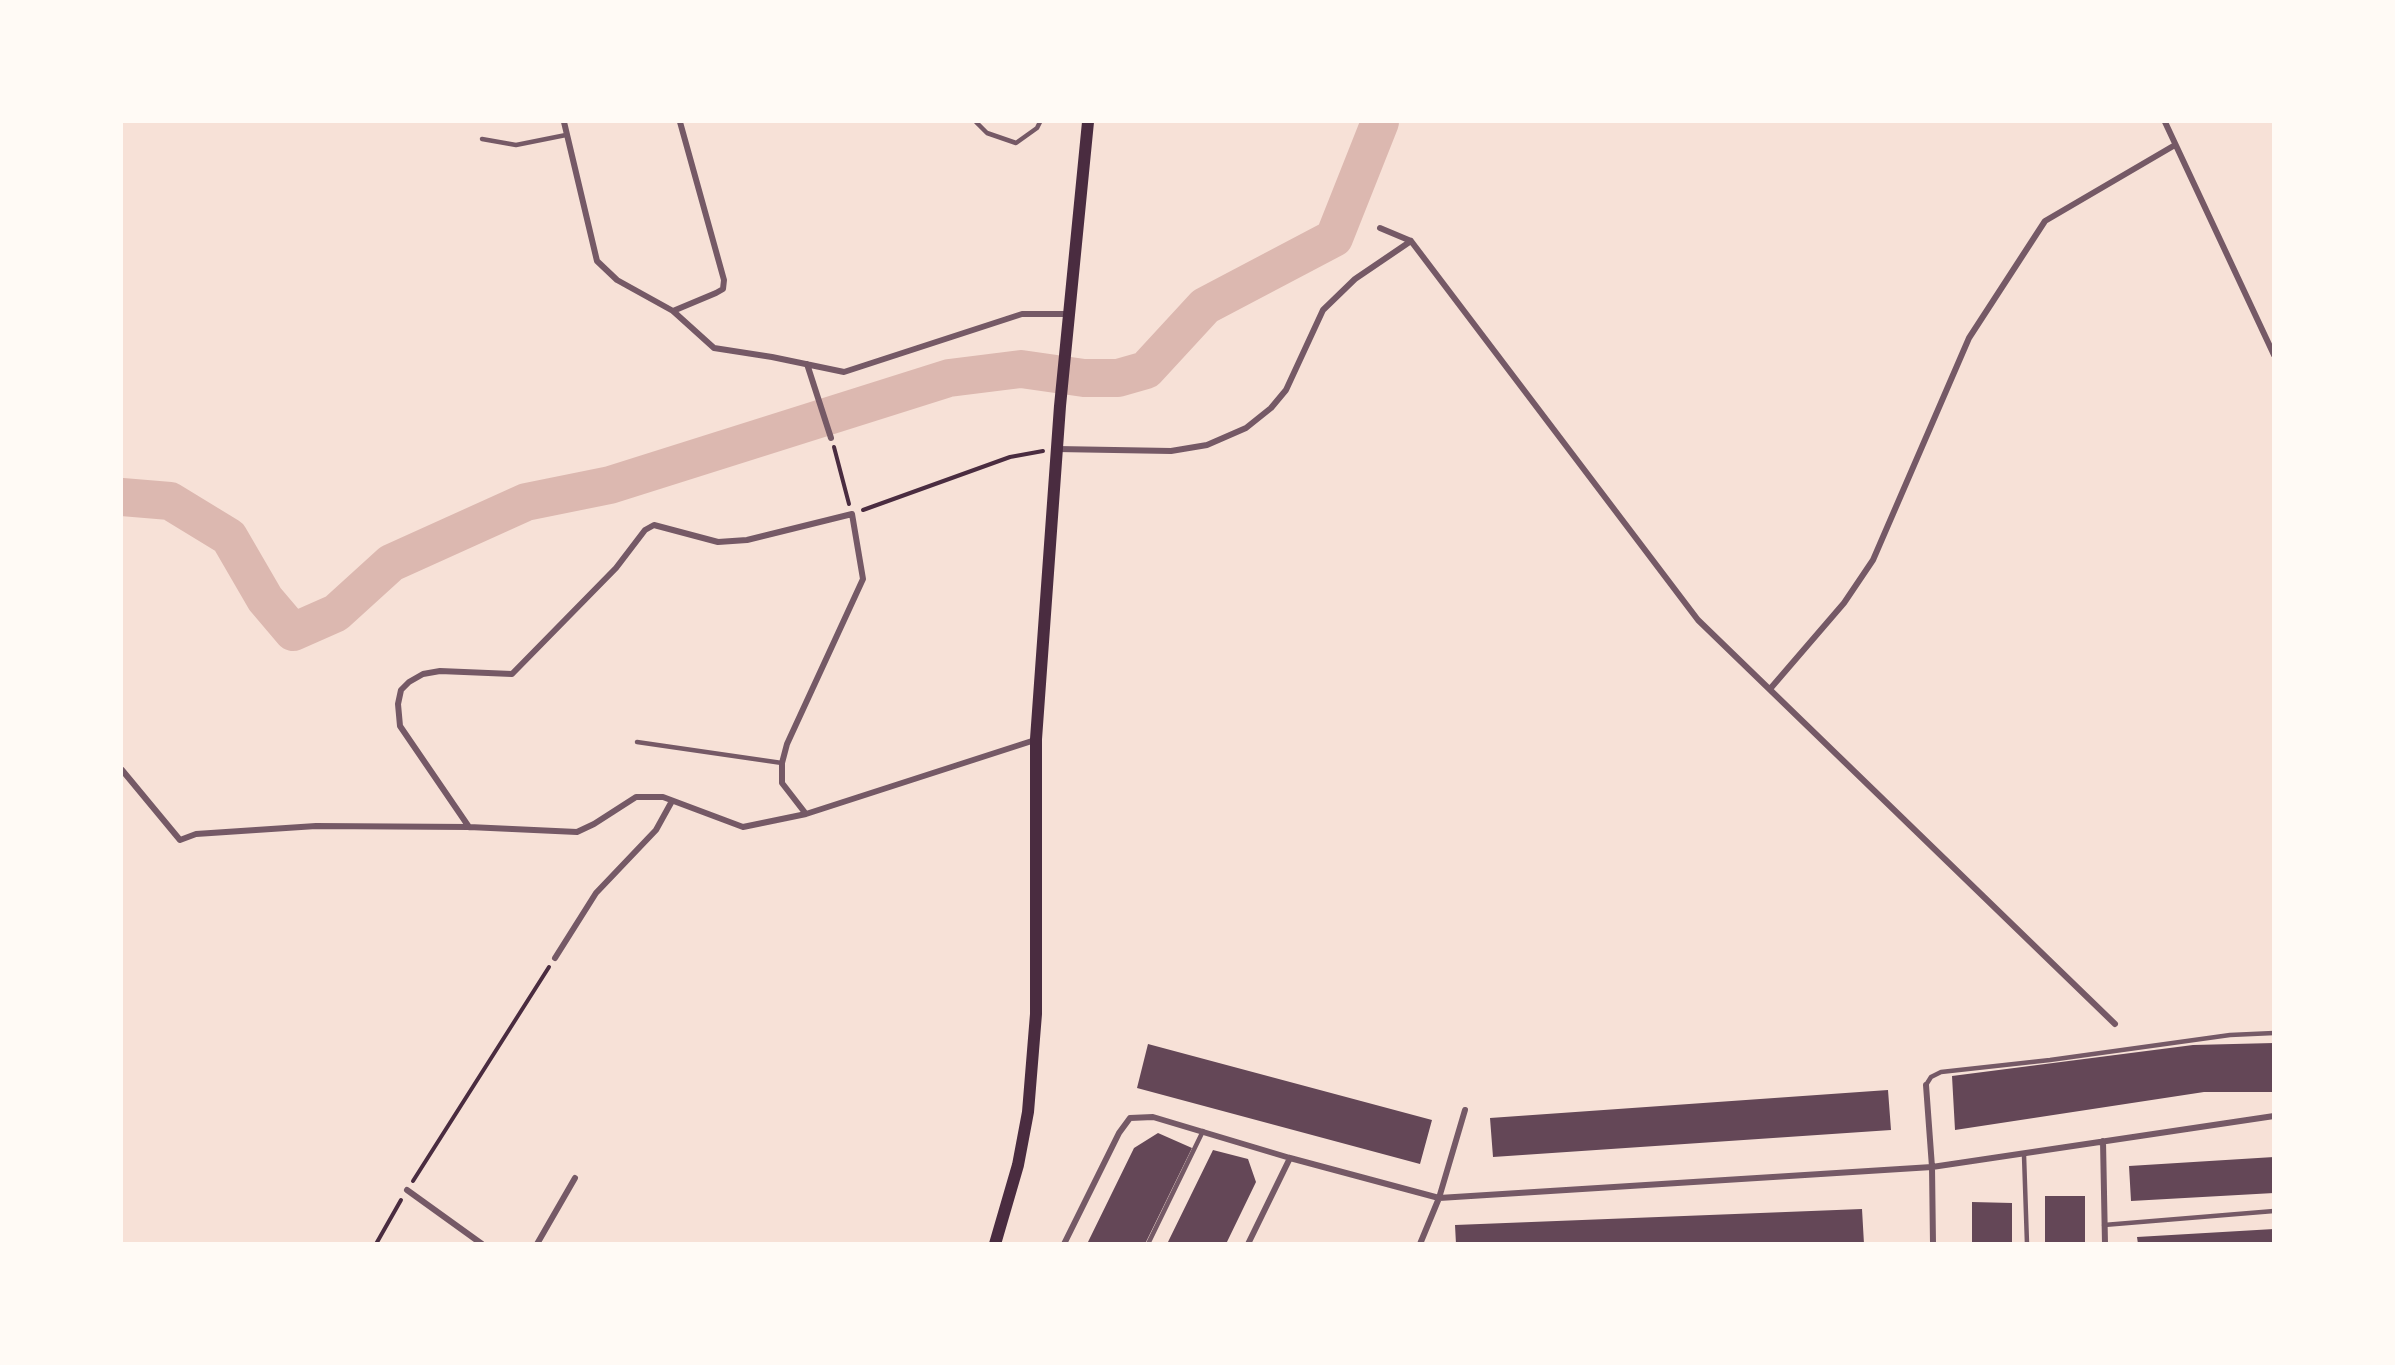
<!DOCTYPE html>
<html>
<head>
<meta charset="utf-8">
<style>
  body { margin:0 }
  #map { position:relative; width:2395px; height:1365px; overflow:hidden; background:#f7e1d7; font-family:Inter,sans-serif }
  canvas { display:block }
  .frame { position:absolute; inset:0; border:123px solid #fffaf5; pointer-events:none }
</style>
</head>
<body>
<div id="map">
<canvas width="2395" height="1365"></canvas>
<div class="frame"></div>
</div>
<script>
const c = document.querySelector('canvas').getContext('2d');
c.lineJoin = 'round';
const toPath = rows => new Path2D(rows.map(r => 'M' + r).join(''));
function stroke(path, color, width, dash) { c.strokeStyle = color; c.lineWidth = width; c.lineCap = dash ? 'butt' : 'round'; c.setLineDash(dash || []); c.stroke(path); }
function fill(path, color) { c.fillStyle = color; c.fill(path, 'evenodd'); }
stroke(toPath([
  [122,497,170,501,229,537,265,599,293,632,336,613,391,563,526,502,610,485,949,378,1021,369,1084,378,1118,378,1146,370,1205,306,1334,238,1380,122]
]), '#dcb8b0', 38);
fill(toPath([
  [2274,1043,2274,1092,2204,1092,1955,1130,1952,1076,2193,1045],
  [1148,1044,1432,1120,1420,1164,1137,1088],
  [1888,1090,1891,1130,1493,1157,1490,1118],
  [1158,1133,1192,1148,1145,1244,1087,1244,1134,1148],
  [1213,1150,1248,1159,1256,1182,1226,1244,1167,1244],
  [2274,1157,2274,1193,2131,1201,2129,1166],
  [2045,1196,2085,1196,2085,1244,2045,1244],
  [1972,1202,2012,1203,2012,1244,1972,1244],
  [1862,1209,1864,1244,1456,1244,1455,1225],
  [2274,1229,2274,1244,2138,1244,2137,1237]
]), '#644757');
stroke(toPath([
  [834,447,849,504],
  [863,510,1010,457,1043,451],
  [413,1181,549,967],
  [376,1244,401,1200]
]), '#4a2c40', 4);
stroke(toPath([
  [976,122,987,133,1016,143,1037,128,1040,122],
  [482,139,516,145,566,135],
  [637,742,782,763],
  [1926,1085,1931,1077,1941,1072,2050,1060,2230,1035,2274,1033],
  [2024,1155,2027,1244],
  [2104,1225,2274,1211],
  [1148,1244,1203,1131]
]), '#755966', 4.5);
stroke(toPath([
  [564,122,597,261,617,280,673,311,714,348,772,357,844,372,1022,314,1068,314],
  [2165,122,2274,355],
  [1380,228,1411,241,1698,620,2115,1024],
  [673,311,716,293,723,289,724,280,680,122],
  [807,364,831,438],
  [1057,449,1171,451,1207,445,1246,428,1271,408,1286,390,1323,310,1355,279,1411,241],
  [1770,689,1844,603,1873,560,1969,338,2045,221,2175,145],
  [122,770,180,840,196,834,316,826,469,827,577,832,594,824,636,797,663,797,743,827,806,814,1035,740],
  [469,827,400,726,398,704,401,690,409,682,423,674,440,671,512,674,616,568,645,530,654,525,718,542,747,540,852,514,863,579,787,744,782,763,782,783,806,814],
  [555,958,596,893,656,830,672,801],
  [1926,1085,1932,1167,1933,1244],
  [2103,1141,2105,1244],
  [407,1190,482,1244],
  [537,1244,575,1178],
  [1064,1244,1119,1133,1130,1118,1153,1117,1290,1158,1439,1198,1932,1167,2274,1116],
  [1248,1244,1290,1158],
  [1420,1244,1439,1198,1465,1110]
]), '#755966', 6);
stroke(toPath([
  [995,1244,1018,1165,1028,1112,1036,1014,1036,739,1060,406,1088,122]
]), '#4a2c40', 12);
</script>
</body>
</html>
